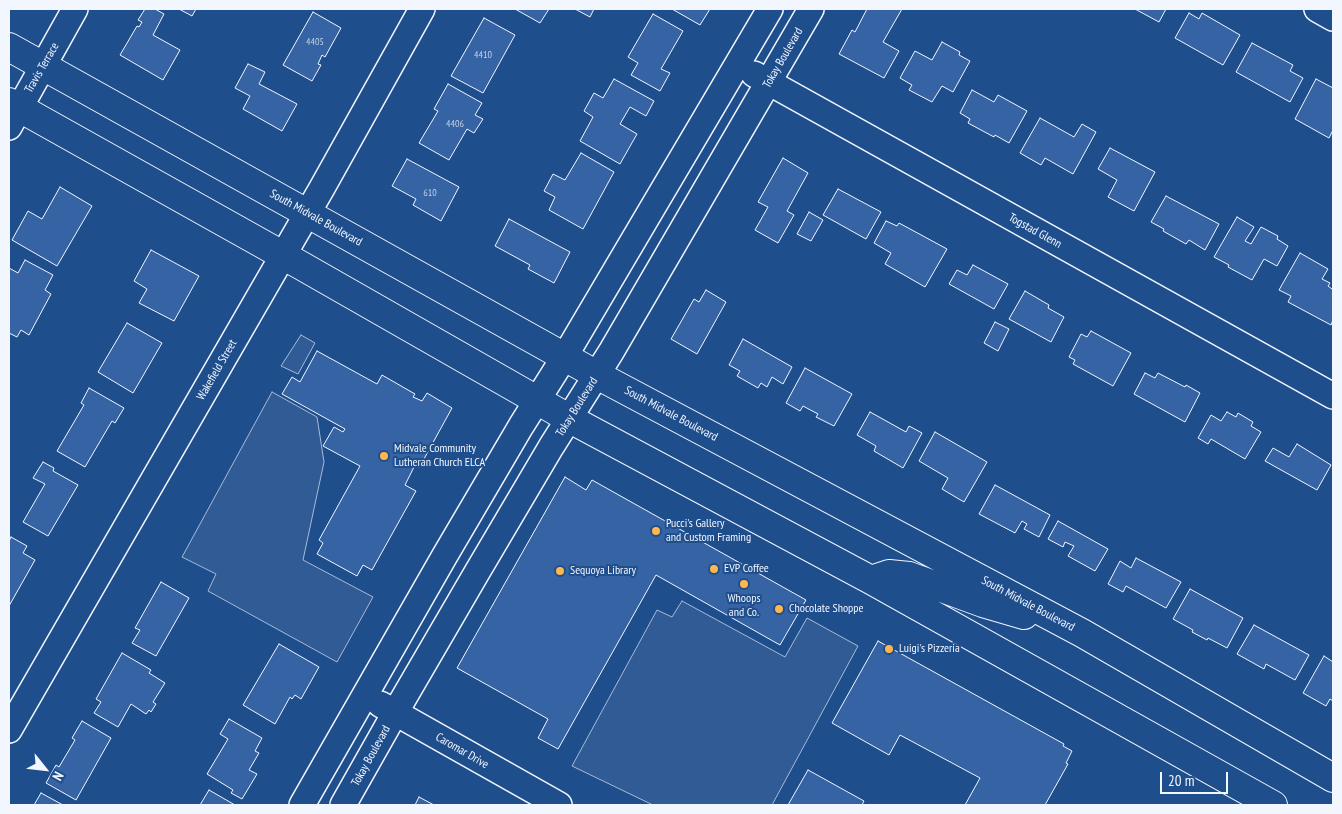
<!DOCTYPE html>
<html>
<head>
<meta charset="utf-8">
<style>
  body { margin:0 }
  #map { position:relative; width:1342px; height:814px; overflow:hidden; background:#1f4e8c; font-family:"PT Sans Narrow",sans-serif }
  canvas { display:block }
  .frame { position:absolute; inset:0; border:10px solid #f2f6ff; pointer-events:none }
  .north { position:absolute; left:20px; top:744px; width:50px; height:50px; -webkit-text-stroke:4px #1f4e8c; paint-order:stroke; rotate:119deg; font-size:14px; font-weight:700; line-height:20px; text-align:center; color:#f2f6ff }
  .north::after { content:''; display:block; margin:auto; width:18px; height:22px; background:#f2f6ff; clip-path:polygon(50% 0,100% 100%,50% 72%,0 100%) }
  .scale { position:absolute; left:1160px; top:772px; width:68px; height:22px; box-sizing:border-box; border:2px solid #f2f6ff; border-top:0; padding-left:6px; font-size:15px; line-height:18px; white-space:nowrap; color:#f2f6ff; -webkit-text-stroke:4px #1f4e8c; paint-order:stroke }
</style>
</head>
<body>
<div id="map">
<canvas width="1342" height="814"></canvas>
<div class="frame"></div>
<div class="north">N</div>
<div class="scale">20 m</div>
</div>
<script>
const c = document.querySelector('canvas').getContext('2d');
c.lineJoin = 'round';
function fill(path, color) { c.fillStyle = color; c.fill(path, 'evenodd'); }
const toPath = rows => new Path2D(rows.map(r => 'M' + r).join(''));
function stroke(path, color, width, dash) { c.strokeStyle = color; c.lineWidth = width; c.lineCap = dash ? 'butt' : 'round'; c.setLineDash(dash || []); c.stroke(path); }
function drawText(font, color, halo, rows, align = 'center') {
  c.font = font + ' "PT Sans Narrow",sans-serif'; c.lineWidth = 4; c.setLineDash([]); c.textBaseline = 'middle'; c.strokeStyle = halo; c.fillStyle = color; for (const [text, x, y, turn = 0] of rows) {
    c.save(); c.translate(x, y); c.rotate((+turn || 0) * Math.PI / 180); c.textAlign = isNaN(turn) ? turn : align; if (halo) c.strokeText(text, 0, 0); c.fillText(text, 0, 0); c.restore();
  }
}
const built = toPath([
  [301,335,315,343,298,374,281,366,301,335],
  [272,392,317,417,324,462,303,560,373,597,337,662,208,591,216,574,182,557,272,392],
  [682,601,785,657,807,618,858,646,772,805,653,805,572,766,657,610,672,617,682,601]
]);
fill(built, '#305b95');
stroke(built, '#a8bbd7', 1);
const building = toPath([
  [145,9,155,9,164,14,153,35,180,50,163,80,120,55,137,26,139,27,142,22,138,20,145,9],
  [179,9,196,9,192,16,179,9],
  [515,9,549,9,540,23,515,9],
  [575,9,594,9,590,17,575,9],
  [672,9,710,9,700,25,672,9],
  [867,9,902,9,883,42,899,51,884,78,839,54,852,30,855,32,867,9],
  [1135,9,1166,9,1159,22,1135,9],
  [313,12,341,28,325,57,322,55,318,64,321,65,312,81,283,65,313,12],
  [1189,13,1199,19,1202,13,1240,35,1223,65,1175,38,1189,13],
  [653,14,683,31,661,69,670,73,660,91,631,75,638,63,628,57,653,14],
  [484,18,515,35,483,93,451,76,484,18],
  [942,42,960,52,959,55,970,61,953,92,942,86,932,102,909,90,912,85,900,78,915,51,932,60,942,42],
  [1252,43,1293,65,1290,71,1303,78,1290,102,1236,72,1252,43],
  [248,64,265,72,259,84,297,104,282,131,243,109,250,96,235,88,248,64],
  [614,79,654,101,646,116,630,107,620,124,637,134,620,164,580,141,593,117,584,111,594,93,603,98,614,79],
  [1316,79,1333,88,1333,130,1329,138,1295,119,1316,79],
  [448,84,482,103,475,115,483,119,474,133,467,129,449,160,419,143,438,111,434,109,448,84],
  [972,90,994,102,998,95,1027,111,1009,143,995,135,994,137,968,123,970,119,960,113,972,90],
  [1040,118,1074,137,1082,124,1096,132,1073,174,1045,158,1041,165,1020,153,1040,118],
  [1110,148,1155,172,1134,211,1108,197,1117,180,1098,169,1110,148],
  [581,153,614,172,583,229,549,210,555,197,544,191,553,174,565,180,581,153],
  [783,158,808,173,787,211,794,215,778,243,755,230,768,207,758,202,783,158],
  [407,159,459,187,441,221,413,205,416,199,392,186,407,159],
  [60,187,92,206,57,266,12,240,28,211,42,219,60,187],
  [838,189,881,212,866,239,823,215,838,189],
  [1166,196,1219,224,1205,250,1189,240,1186,244,1163,231,1164,229,1151,222,1166,196],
  [809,212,823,220,811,241,797,234,809,212],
  [1237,217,1254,227,1245,241,1251,244,1261,227,1278,236,1277,239,1288,246,1277,266,1264,259,1252,280,1228,267,1229,265,1214,257,1237,217],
  [509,219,570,252,554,283,528,269,530,265,495,246,509,219],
  [886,221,897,226,899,223,947,249,925,287,885,264,891,253,874,243,886,221],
  [151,250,199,276,174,321,139,303,147,289,134,281,151,250],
  [1300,253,1328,269,1322,279,1330,283,1328,286,1332,289,1333,288,1333,320,1331,325,1288,302,1291,296,1279,290,1300,253],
  [25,260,53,275,45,290,51,294,29,335,21,330,17,337,9,333,9,268,18,273,25,260],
  [973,265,1008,284,994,309,949,284,957,270,967,275,973,265],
  [706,290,726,302,697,354,671,339,694,299,699,302,706,290],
  [1025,291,1049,305,1048,308,1064,317,1051,342,1009,319,1025,291],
  [995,322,1009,329,998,351,984,343,995,322],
  [127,323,162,343,133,393,98,372,127,323],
  [1091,331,1131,353,1113,386,1073,364,1075,360,1069,357,1081,334,1087,337,1091,331],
  [743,339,792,367,783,384,772,377,767,387,761,383,758,388,737,376,740,371,729,365,743,339],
  [317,351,377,384,382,375,415,394,413,397,422,401,427,393,452,408,419,468,415,465,405,485,416,491,372,570,363,565,357,576,317,554,323,543,319,540,360,466,323,446,334,427,343,432,345,429,282,394,292,377,300,382,317,351],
  [805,368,852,394,834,426,816,417,818,414,803,406,800,411,786,403,805,368],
  [1145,373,1155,378,1158,373,1185,387,1186,385,1200,393,1185,422,1134,394,1145,373],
  [89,388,124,408,115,423,112,421,85,467,57,451,84,405,81,403,89,388],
  [870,412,906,432,909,426,922,433,903,468,874,451,876,446,857,435,870,412],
  [1227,412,1236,417,1238,413,1253,422,1251,426,1261,432,1245,459,1211,439,1208,444,1198,438,1211,415,1221,421,1227,412],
  [935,432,987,462,964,502,942,489,948,478,919,461,935,432],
  [1297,444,1331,465,1317,490,1265,461,1273,448,1289,457,1297,444],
  [43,462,54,468,53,471,78,485,48,536,23,522,45,484,33,478,43,462],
  [565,477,586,490,592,480,806,600,780,645,656,575,558,749,538,738,548,719,457,668,565,477],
  [995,485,1050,515,1039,537,1024,529,1027,524,1022,521,1015,533,979,514,995,485],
  [1058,521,1108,549,1095,571,1068,556,1074,546,1065,542,1063,547,1048,539,1058,521],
  [11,537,27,546,23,553,35,560,9,606,9,541,11,537],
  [1136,558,1181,582,1166,608,1126,586,1123,592,1108,584,1120,561,1131,568,1136,558],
  [161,582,189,598,156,656,132,643,140,630,135,628,161,582],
  [1190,589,1243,618,1227,648,1208,638,1207,640,1192,632,1193,630,1173,619,1190,589],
  [1254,625,1309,655,1295,680,1266,664,1264,669,1237,654,1254,625],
  [878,641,1064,744,1063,746,1072,751,1066,763,1068,764,1045,805,965,805,980,778,900,735,889,755,832,723,878,641],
  [279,644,319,667,301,699,295,695,292,699,290,697,275,724,243,705,279,644],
  [122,653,151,670,149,673,165,683,153,702,156,704,151,712,149,710,146,714,131,704,118,727,94,713,101,702,96,699,122,653],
  [1324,656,1333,662,1333,701,1330,699,1326,706,1303,693,1324,656],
  [229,719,262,738,255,751,259,753,249,770,257,774,242,799,231,793,233,790,207,774,228,739,220,734,229,719],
  [82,721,111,738,76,800,46,783,56,765,59,767,75,740,72,738,82,721],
  [808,770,864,801,862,805,788,805,808,770],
  [209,790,235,805,200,805,209,790],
  [41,793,63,805,34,805,41,793],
  [419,797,434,805,415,805,419,797]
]);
fill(building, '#3563a3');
stroke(building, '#f2f6ff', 1);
const minor = toPath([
  [1317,9,1333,18],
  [754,74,1333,396],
  [9,127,75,9],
  [380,704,559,805],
  [9,730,322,188,422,9],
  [302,805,444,557,521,426,565,356,770,9],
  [343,805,395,713,476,574,551,447,611,352,811,9]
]);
const major = toPath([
  [9,47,597,375,1082,633,1333,778],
  [9,102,302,266,570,419,871,580,1273,805],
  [871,580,889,574,909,576,983,603,1024,615]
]);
stroke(minor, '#f2f6ff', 28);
stroke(major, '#f2f6ff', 30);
stroke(minor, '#1f4e8c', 25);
stroke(major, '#1f4e8c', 28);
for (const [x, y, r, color] of [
  [384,456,5,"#ffb74d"],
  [656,531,5,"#ffb74d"],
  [714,569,5,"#ffb74d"],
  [560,571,5,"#ffb74d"],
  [744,584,5,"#ffb74d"],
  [779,609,5,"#ffb74d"],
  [889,649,5,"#ffb74d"]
]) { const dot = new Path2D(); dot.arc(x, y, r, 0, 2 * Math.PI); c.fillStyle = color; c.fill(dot); stroke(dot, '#1f4e8c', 2); }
drawText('10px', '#c3d1e8', null, [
  ["4405",315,42],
  ["4410",483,55],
  ["4406",455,124],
  ["610",430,193]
]);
drawText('12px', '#f2f6ff', '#1f4e8c', [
  ["Tokay Boulevard",783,58,-60],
  ["Travis Terrace",42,68,-60],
  ["South Midvale Boulevard",316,218,29],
  ["Togstad Glenn",1035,231,29],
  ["Wakefield Street",217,370,-60],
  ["Tokay Boulevard",577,407,-58],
  ["South Midvale Boulevard",671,414,28],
  ["South Midvale Boulevard",1028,604,28],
  ["Caromar Drive",462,751,30],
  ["Tokay Boulevard",371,756,-61]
]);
drawText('12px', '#f2f6ff', '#1f4e8c', [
  ["Midvale Community",394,449],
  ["Lutheran Church ELCA",394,463],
  ["Pucci's Gallery",666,524],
  ["and Custom Framing",666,538],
  ["EVP Coffee",724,569],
  ["Sequoya Library",570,571],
  ["Whoops",744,599,"center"],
  ["and Co.",744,613,"center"],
  ["Chocolate Shoppe",789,609],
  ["Luigi's Pizzeria",899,649]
], 'left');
</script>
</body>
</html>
